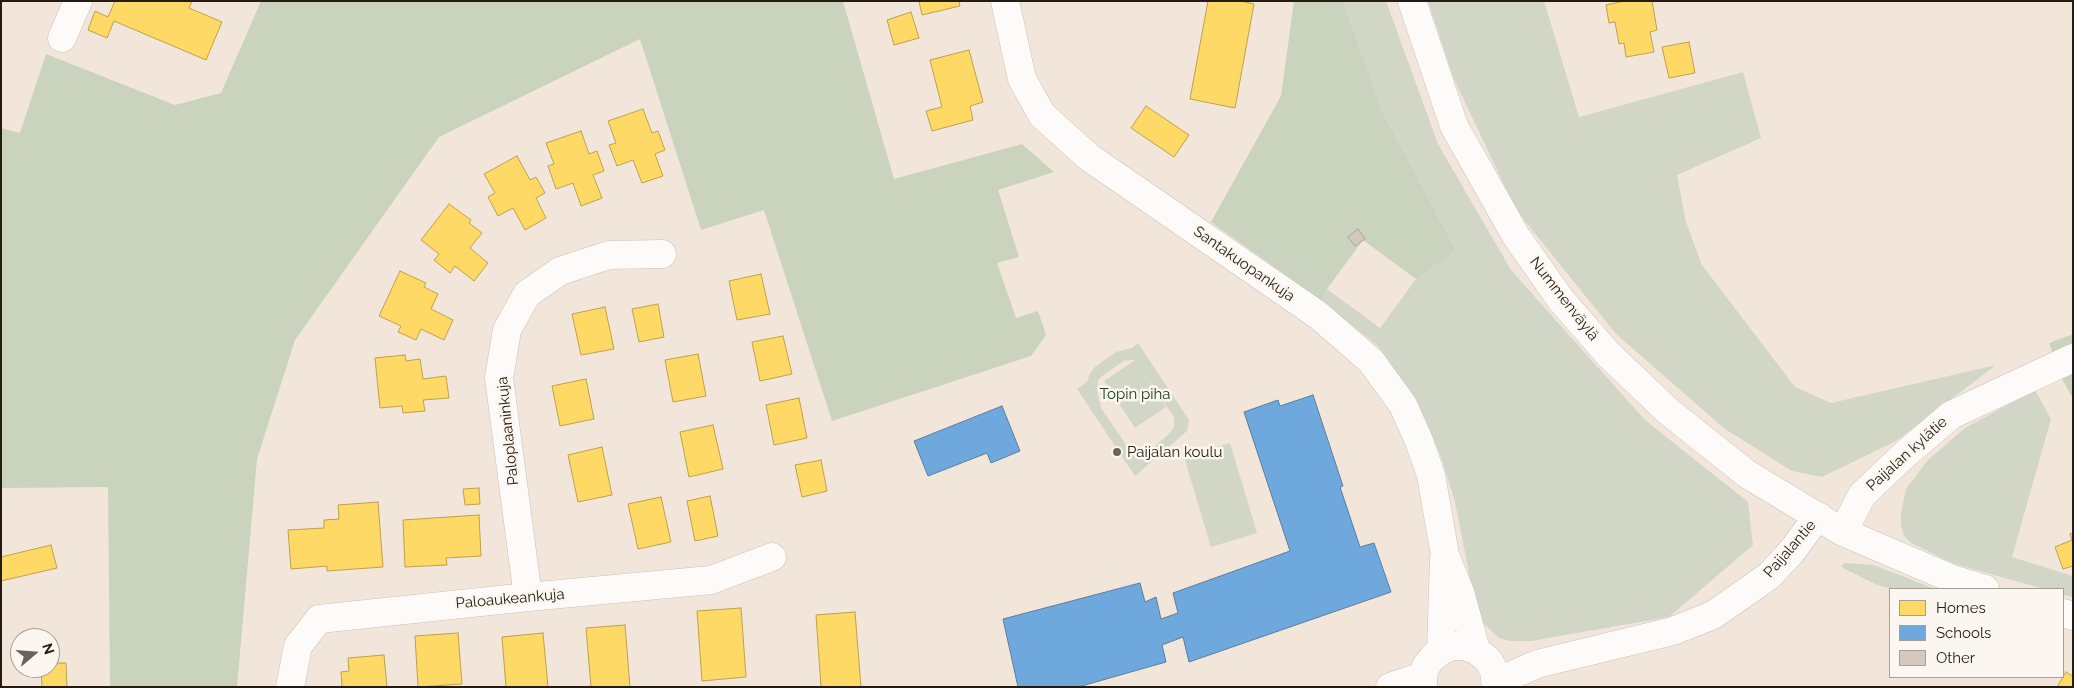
<!DOCTYPE html>
<html>
<head>
<meta charset="utf-8">
<style>
  body { margin:0 }
  #map { position:relative; width:2074px; height:688px; overflow:hidden; background:#f2e6da; font-family:Raleway,sans-serif }
  canvas { display:block }
  .frame { position:absolute; inset:0; border:2px solid #251b11; pointer-events:none }
  .legend { position:absolute; left:1889px; top:588px; width:175px; height:90px; box-sizing:border-box; background:#fcf6f0; border:1px solid #a69e97; margin:0; padding:6px 9px; list-style:none; font-size:15px; color:#251b11 }
  .legend li { display:flex; align-items:center; gap:10px; height:25px }
  .legend b { width:25px; border:1px solid #a69e97 }
  .north { position:absolute; left:10px; top:628px; width:50px; height:50px; box-sizing:border-box; background:#fcf6f0; border:1px solid #a69e97; border-radius:50%; rotate:72deg; font-size:14px; font-weight:700; line-height:20px; text-align:center; color:#251b11 }
  .north::after { content:''; display:block; margin:auto; width:18px; height:22px; background:#6d6257; clip-path:polygon(50% 0,100% 100%,50% 72%,0 100%) }
</style>
</head>
<body>
<div id="map">
<canvas width="2074" height="688"></canvas>
<div class="frame"></div>
<ul class="legend">
<li><b style="height:14px;background:#ffd966"></b>Homes</li>
<li><b style="height:14px;background:#6fa8dc"></b>Schools</li>
<li><b style="height:14px;background:#d4c9bf"></b>Other</li>
</ul>
<div class="north">N</div>
</div>
<script>
const c = document.querySelector('canvas').getContext('2d');
c.lineJoin = 'round';
function fill(path, color) { c.fillStyle = color; c.fill(path, 'evenodd'); }
const toPath = rows => new Path2D(rows.map(r => 'M' + r).join(''));
function stroke(path, color, width, dash) { c.strokeStyle = color; c.lineWidth = width; c.lineCap = dash ? 'butt' : 'round'; c.setLineDash(dash || []); c.stroke(path); }
function drawText(font, color, halo, rows, align = 'center') {
  c.font = font + ' Raleway,sans-serif'; c.lineWidth = 5; c.setLineDash([]); c.textBaseline = 'middle'; c.strokeStyle = halo; c.fillStyle = color; for (const [text, x, y, turn = 0] of rows) {
    c.save(); c.translate(x, y); c.rotate((+turn || 0) * Math.PI / 180); c.textAlign = isNaN(turn) ? turn : align; if (halo) c.strokeText(text, 0, 0); c.fillText(text, 0, 0); c.restore();
  }
}
fill(toPath([
  [1343,1,1386,1,1438,144,1511,270,1645,420,1748,502,1753,545,1669,617,1531,641,1510,641,1499,638,1483,623,1476,609,1455,502,1440,454,1417,405,1378,346,1321,300,1327,289,1380,328,1416,279,1456,251,1382,110],
  [1428,1,1544,1,1579,117,1743,72,1761,138,1677,175,1686,222,1702,265,1795,387,1831,403,1996,365,1896,441,1822,477,1792,471,1725,429,1616,334,1516,210,1454,79],
  [1138,343,1189,420,1187,431,1135,476,1077,389,1087,382,1090,373,1095,367,1116,352,1132,348],
  [1132,360,1135,360,1104,381,1135,428,1166,407,1141,368,1174,417,1174,427,1171,432,1148,452,1140,455,1129,449,1101,408,1098,395,1098,381,1102,376,1124,361],
  [2035,390,2051,419,2012,557,2073,576,2073,597,2063,595,2063,589,2044,589,1955,564,1911,543,1904,536,1901,525,1901,514,1906,489,1928,460,1965,428],
  [1230,443,1257,533,1211,547,1184,457],
  [1845,563,1874,565,1935,589,1892,589,1877,585,1843,568,1841,565]
]), '#d2d6c6');
fill(toPath([
  [261,1,843,1,894,179,1022,144,1054,172,998,190,1019,257,997,263,1016,318,1038,311,1046,335,1031,356,832,421,764,210,701,230,640,39,439,137,295,340,257,459,237,687,110,687,108,487,1,488,1,128,20,133,46,54,175,105,221,93],
  [1294,1,1343,1,1382,110,1456,251,1416,279,1363,240,1327,289,1321,300,1211,222,1281,96],
  [2073,334,2073,399,2062,379,2049,343]
]), '#cad3be');
const homes = toPath([
  [115,1,192,1,189,8,222,22,206,60,114,21,107,38,88,30,95,11,108,17,115,1],
  [919,1,959,1,960,6,922,15,919,1],
  [1208,1,1241,1,1254,4,1235,108,1190,99,1208,1],
  [1625,1,1652,1,1657,30,1650,32,1654,52,1626,57,1624,43,1619,44,1615,22,1609,23,1606,5,1625,1],
  [911,12,919,38,894,45,887,20,911,12],
  [1689,42,1695,73,1669,78,1662,47,1689,42],
  [969,50,983,102,970,106,973,120,932,131,926,111,942,107,930,60,969,50],
  [1146,106,1189,135,1174,157,1131,128,1146,106],
  [643,109,652,133,658,131,665,150,655,154,663,176,642,183,633,160,617,166,609,145,616,143,608,121,643,109],
  [581,131,589,154,597,151,604,171,593,175,602,198,581,206,573,183,556,189,548,166,554,164,546,143,581,131],
  [517,156,530,180,536,177,545,193,536,198,546,218,525,230,513,208,498,216,488,197,495,193,484,174,517,156],
  [449,204,471,220,469,223,482,233,470,248,488,263,474,281,455,266,450,273,434,260,439,254,421,240,449,204],
  [400,271,426,283,424,287,438,294,431,309,453,320,444,340,421,329,416,340,398,332,401,326,379,316,400,271],
  [761,274,770,314,737,320,729,281,761,274],
  [658,304,664,337,639,342,632,309,658,304],
  [605,307,614,349,581,355,572,314,605,307],
  [783,336,792,374,760,381,752,342,783,336],
  [698,354,706,396,673,402,665,360,698,354],
  [405,355,406,361,420,359,423,379,446,376,449,398,423,400,425,411,403,413,402,406,380,408,375,358,405,355],
  [586,379,594,419,560,426,552,386,586,379],
  [799,398,807,438,774,445,766,405,799,398],
  [713,425,723,469,689,477,680,432,713,425],
  [602,447,612,495,578,502,568,455,602,447],
  [821,460,827,491,802,497,795,465,821,460],
  [479,488,480,504,465,505,463,489,479,488],
  [710,496,718,536,695,541,687,501,710,496],
  [661,497,671,542,638,549,628,504,661,497],
  [378,502,383,567,327,571,327,566,291,569,288,530,324,528,324,520,339,519,338,505,378,502],
  [479,515,481,556,446,558,447,565,405,567,403,520,479,515],
  [2073,533,2073,566,2063,569,2055,547,2072,540,2070,534,2073,533],
  [51,545,57,568,1,581,1,557,51,545],
  [741,608,746,677,702,681,697,611,741,608],
  [855,612,861,687,821,687,816,615,855,612],
  [625,625,630,687,591,687,586,628,625,625],
  [458,633,462,684,418,687,415,636,458,633],
  [543,633,548,687,506,687,502,637,543,633],
  [384,655,387,687,342,687,341,672,349,671,348,658,384,655],
  [50,663,66,663,67,687,42,687,41,668,50,668,50,663],
  [2066,672,2073,676,2073,687,2057,687,2066,672]
]);
fill(homes, '#ffd966');
stroke(homes, '#bea04c', 1);
const schools = toPath([
  [1313,395,1343,486,1340,487,1360,547,1374,543,1391,592,1189,662,1183,637,1162,645,1166,662,1078,687,1018,687,1003,619,1140,583,1145,602,1156,597,1161,619,1178,613,1173,593,1290,551,1244,412,1278,400,1280,406,1313,395],
  [1002,406,1020,451,991,463,987,453,928,476,914,441,1002,406]
]);
fill(schools, '#6fa8dc');
stroke(schools, '#597e9f', 1);
const building = toPath([
  [1358,229,1365,239,1355,246,1348,237,1358,229]
]);
fill(building, '#d4c9bf');
stroke(building, '#aea39a', 1);
const minor = toPath([
  [1005,1,1022,79,1042,115,1090,158,1318,315,1371,361,1403,405,1419,441,1431,475,1445,555,1460,592,1476,650],
  [1412,1,1454,126,1516,236,1561,300,1609,355,1669,412,1747,474,1843,532,1955,580,1985,589],
  [62,38,78,1],
  [1843,532,1862,495,1902,457,1951,415,2073,358],
  [528,597,499,378,507,330,527,294,560,271,609,255,662,254],
  [2063,613,2073,616],
  [1441,651,1444,559],
  [1497,682,1537,664,1673,631,1713,615,1769,576,1792,551,1818,516],
  [290,687,298,646,319,619,528,597,711,580,772,557],
  [1390,687,1423,676],
  [1423,687,1423,676,1426,666,1433,657,1441,651,1452,646,1465,646,1476,650,1488,660,1494,670,1496,687]
]);
stroke(minor, '#cac0b6', 29);
stroke(minor, '#fdfbf9', 28);
for (const [x, y, r, color] of [
  [1117,452,5,"#6d6257"]
]) { const dot = new Path2D(); dot.arc(x, y, r, 0, 2 * Math.PI); c.fillStyle = color; c.fill(dot); stroke(dot, '#fcf6f0', 2); }
drawText('15px', '#251b11', '#fcf6f0', [
  ["Santakuopankuja",1244,264,35],
  ["Nummenväylä",1564,299,52],
  ["Paloplaaninkuja",508,431,-96],
  ["Paijalan kylätie",1907,454,-42],
  ["Paijalantie",1790,549,-49],
  ["Paloaukeankuja",510,599,-5]
]);
drawText('15px', '#1b4119', '#fcf6f0', [
  ["Topin piha",1135,394]
]);
drawText('15px', '#251b11', '#fcf6f0', [
  ["Paijalan koulu",1127,452]
], 'left');
</script>
</body>
</html>
